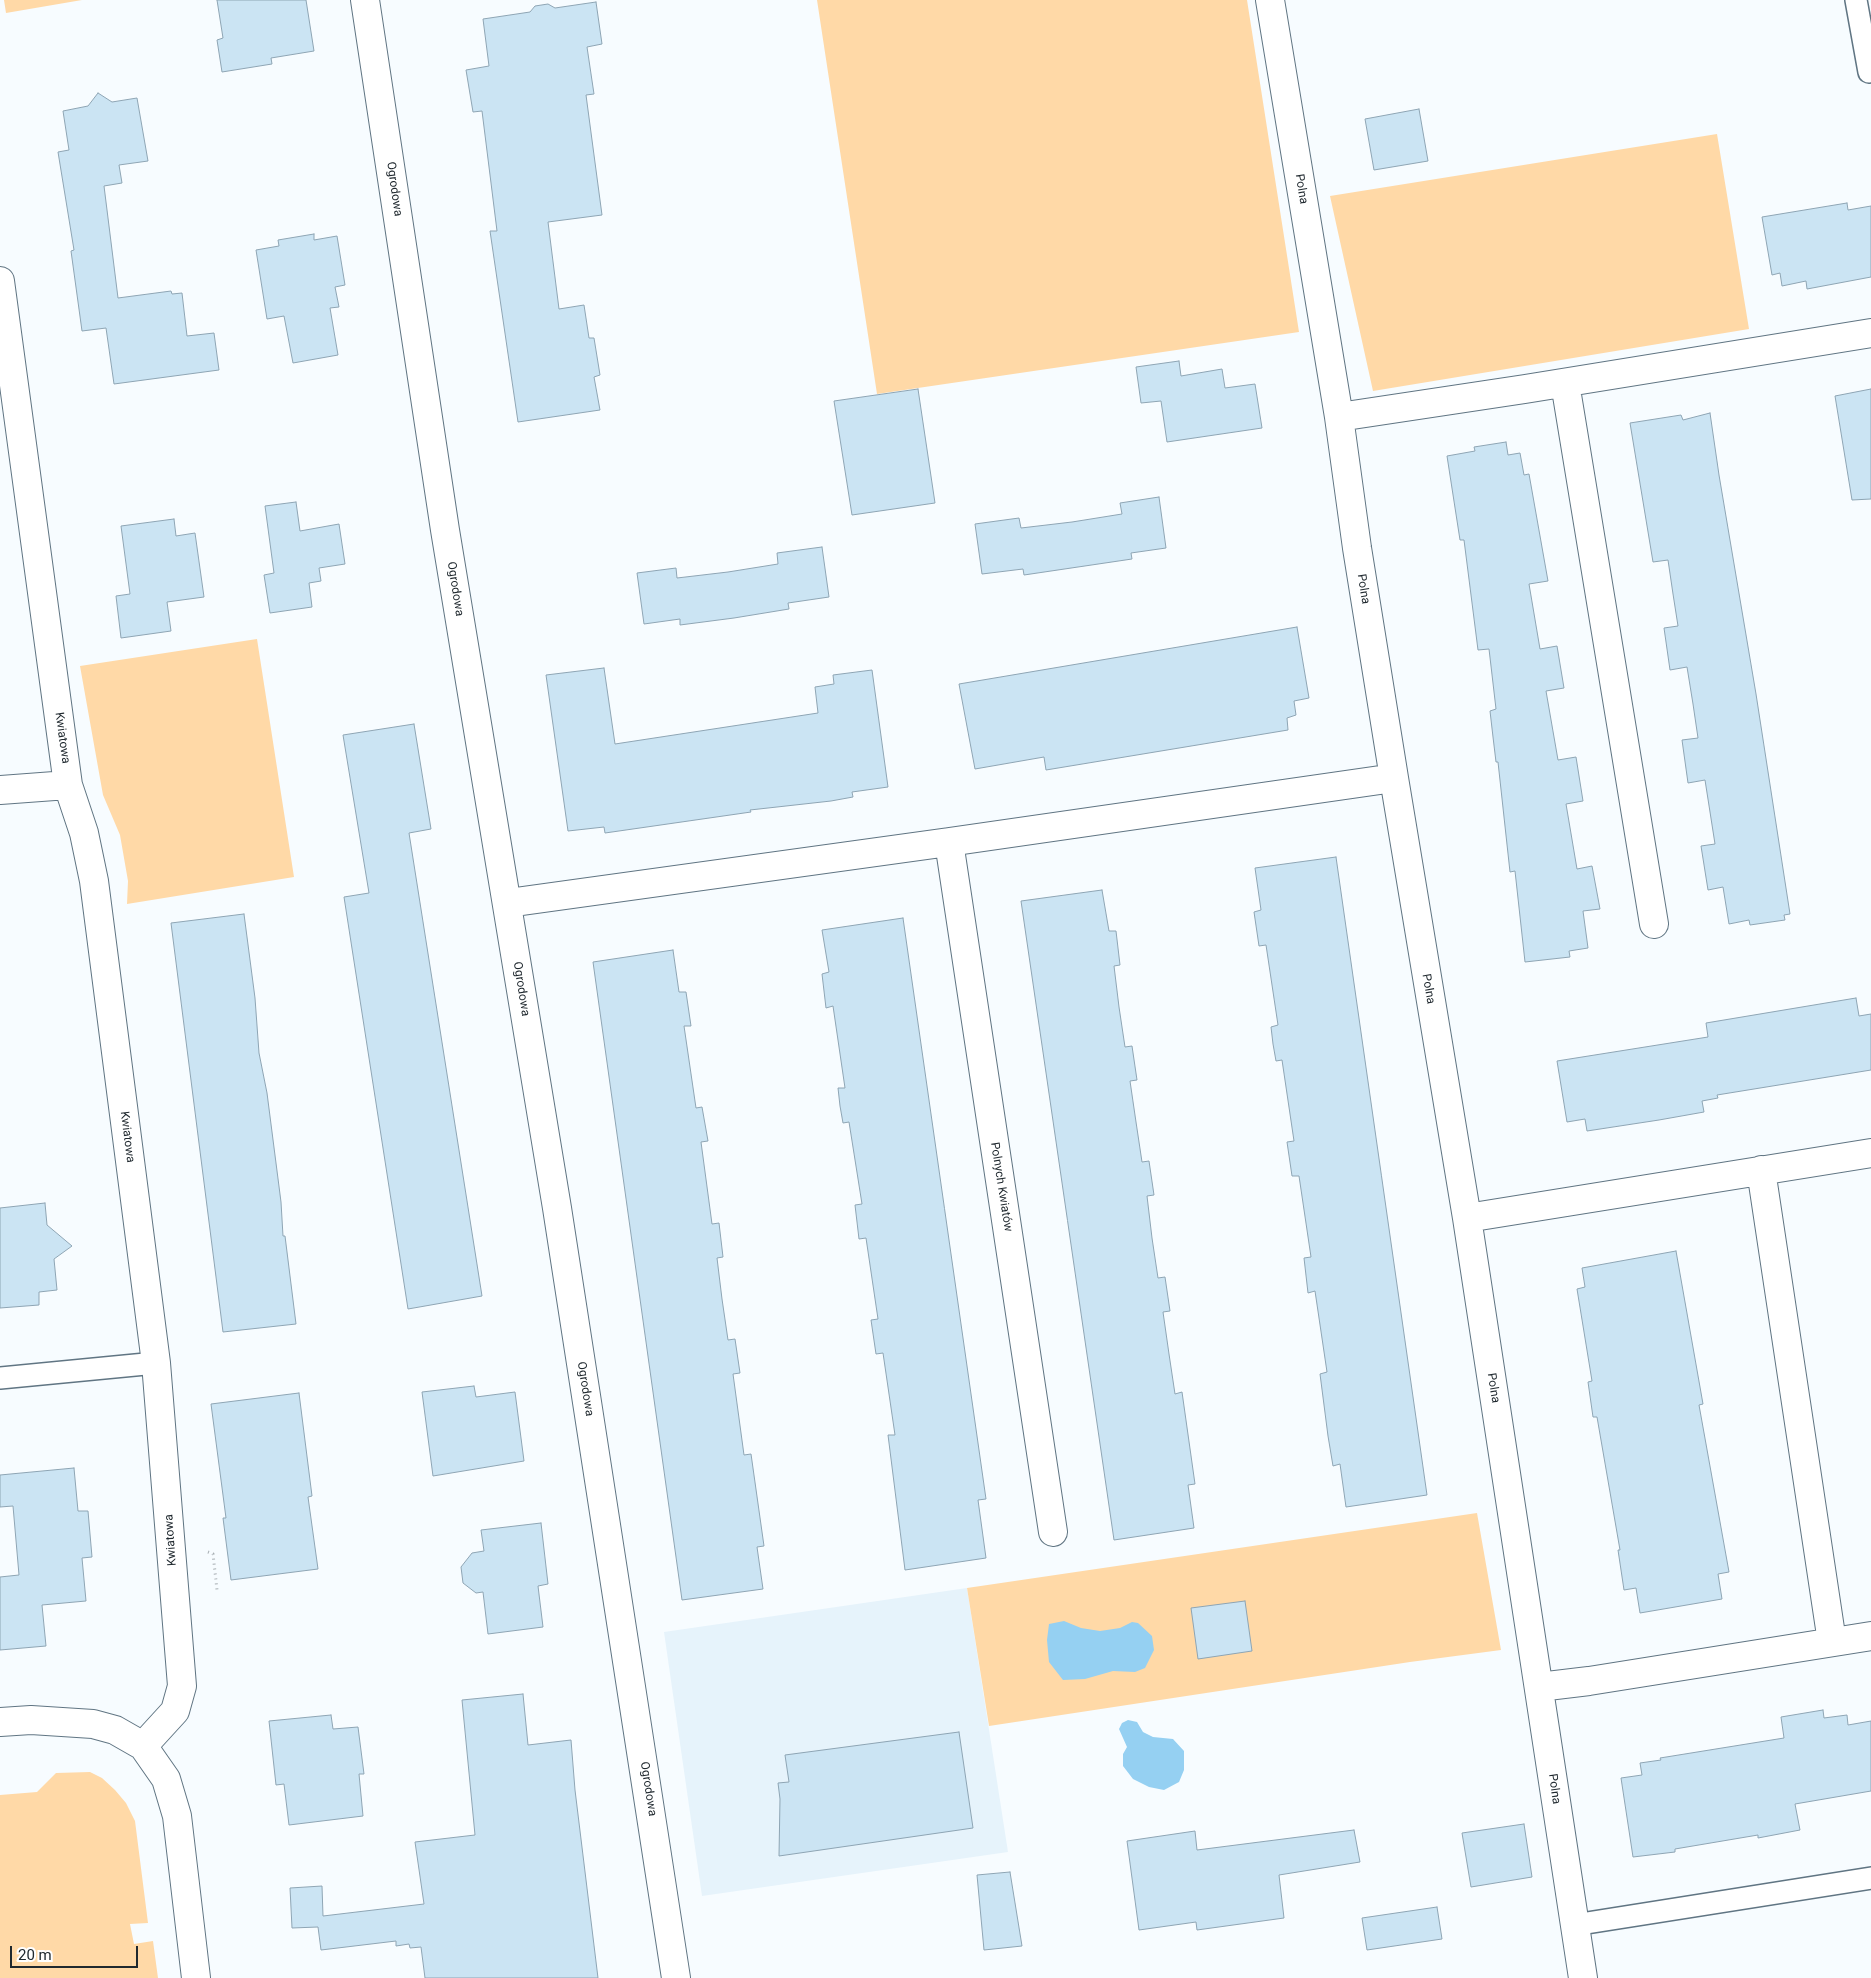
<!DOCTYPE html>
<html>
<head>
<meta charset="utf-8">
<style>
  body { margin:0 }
  #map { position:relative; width:1871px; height:1978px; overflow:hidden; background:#f7fcff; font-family:Roboto,sans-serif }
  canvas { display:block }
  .scale { position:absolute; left:10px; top:1946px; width:128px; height:22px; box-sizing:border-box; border:2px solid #20292f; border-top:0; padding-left:6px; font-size:15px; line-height:18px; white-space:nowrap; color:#20292f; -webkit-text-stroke:4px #fff; paint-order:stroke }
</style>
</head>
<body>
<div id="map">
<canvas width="1871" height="1978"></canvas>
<div class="scale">20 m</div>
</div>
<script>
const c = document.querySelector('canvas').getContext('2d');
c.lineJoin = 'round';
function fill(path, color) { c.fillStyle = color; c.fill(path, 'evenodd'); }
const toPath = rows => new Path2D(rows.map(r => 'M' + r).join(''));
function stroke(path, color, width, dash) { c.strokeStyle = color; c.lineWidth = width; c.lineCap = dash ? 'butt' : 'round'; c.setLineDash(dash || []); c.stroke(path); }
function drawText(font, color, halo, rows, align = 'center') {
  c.font = font + ' Roboto,sans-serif'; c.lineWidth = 4.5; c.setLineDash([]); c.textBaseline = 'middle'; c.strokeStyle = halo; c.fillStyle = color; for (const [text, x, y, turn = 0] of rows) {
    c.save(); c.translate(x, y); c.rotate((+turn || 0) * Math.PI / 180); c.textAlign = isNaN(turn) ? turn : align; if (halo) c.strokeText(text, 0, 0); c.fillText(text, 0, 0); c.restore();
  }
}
fill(toPath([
  [967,1588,1008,1852,702,1896,664,1632]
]), '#e6f3fb');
fill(toPath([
  [4,0,82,0,6,13],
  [817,0,1247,0,1299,332,877,394],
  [1717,134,1749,329,1373,391,1330,196],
  [257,639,294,877,127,904,128,881,120,835,103,795,80,666],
  [1477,1513,1501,1650,1410,1662,989,1726,967,1588],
  [90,1772,102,1778,115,1790,126,1803,135,1821,148,1923,130,1924,134,1944,153,1941,158,1978,0,1978,0,1795,37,1792,56,1773]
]), '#ffd9a7');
fill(toPath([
  [1064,1621,1081,1628,1100,1631,1120,1628,1132,1622,1138,1623,1152,1636,1154,1650,1145,1668,1135,1672,1113,1671,1085,1679,1063,1680,1049,1662,1047,1640,1049,1624],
  [1128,1720,1137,1722,1143,1732,1153,1737,1173,1739,1184,1751,1184,1770,1179,1782,1164,1790,1149,1787,1133,1779,1123,1766,1123,1754,1127,1747,1119,1729,1122,1723]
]), '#95d0f2');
const building = toPath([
  [217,0,306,0,314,51,271,58,272,64,222,72,217,40,223,38,217,0],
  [596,2,602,44,587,47,594,94,586,95,602,215,548,222,559,309,584,305,589,338,594,338,600,375,594,377,600,410,518,422,490,231,497,231,482,111,473,112,466,70,489,66,483,19,530,12,535,6,548,4,555,8,596,2],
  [98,93,112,102,137,98,148,161,119,165,122,183,104,186,118,298,171,291,172,294,182,293,187,336,214,333,219,370,114,384,106,328,82,331,71,251,74,250,58,152,69,150,63,111,88,106,98,93],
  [1419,109,1428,161,1374,170,1365,119,1419,109],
  [1847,203,1848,210,1871,206,1871,277,1807,289,1806,281,1782,286,1780,273,1772,275,1762,217,1847,203],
  [314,234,314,240,337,236,345,285,335,287,339,307,330,308,338,355,293,363,284,316,267,319,256,250,279,246,278,240,314,234],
  [1179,361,1181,376,1222,369,1225,388,1255,384,1262,428,1167,442,1161,401,1141,403,1136,367,1179,361],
  [918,389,935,503,852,515,834,401,918,389],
  [1871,389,1871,499,1852,500,1835,396,1871,389],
  [1710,413,1719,475,1756,694,1790,914,1784,915,1785,920,1750,925,1749,920,1729,924,1723,887,1708,890,1701,846,1715,844,1705,780,1688,783,1682,740,1698,738,1693,704,1687,667,1670,670,1664,628,1678,626,1673,594,1668,560,1653,562,1630,423,1681,415,1683,420,1710,413],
  [1506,442,1508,455,1520,453,1524,475,1529,474,1548,581,1529,584,1540,649,1557,646,1564,688,1546,691,1558,760,1576,757,1583,801,1566,804,1577,869,1592,866,1600,909,1583,911,1588,948,1569,951,1570,957,1525,962,1515,871,1510,872,1498,762,1496,762,1493,737,1490,711,1496,709,1489,649,1478,650,1464,540,1460,540,1447,456,1475,451,1474,447,1506,442],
  [1159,497,1166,548,1131,553,1132,559,1024,575,1023,569,982,574,975,524,1019,518,1021,528,1072,522,1122,514,1120,503,1159,497],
  [296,502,300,531,339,524,345,564,319,568,321,581,309,583,312,607,270,613,264,575,274,573,265,506,296,502],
  [174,519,176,536,195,533,204,597,167,602,171,631,121,638,116,596,130,594,121,526,174,519],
  [822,547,829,597,788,603,789,609,734,618,680,625,680,619,644,624,637,573,676,568,677,578,728,572,778,564,777,553,822,547],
  [1297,627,1309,698,1294,701,1296,715,1287,718,1288,730,1046,770,1044,757,975,769,959,684,1297,627],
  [604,668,615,744,818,713,815,687,834,684,833,675,872,670,888,787,852,792,853,797,831,801,750,810,751,812,605,833,604,827,568,831,546,675,604,668],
  [414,724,431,829,409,833,482,1296,408,1309,344,897,369,893,343,735,414,724],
  [1336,857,1427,1495,1346,1507,1340,1464,1333,1466,1328,1436,1320,1374,1327,1372,1315,1291,1308,1293,1304,1258,1311,1257,1299,1176,1292,1176,1287,1142,1294,1141,1282,1060,1276,1061,1273,1044,1271,1027,1278,1025,1266,945,1259,946,1254,912,1261,910,1255,868,1336,857],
  [1102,890,1109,931,1116,931,1120,965,1114,966,1119,1007,1125,1047,1132,1046,1137,1080,1130,1081,1136,1122,1142,1162,1149,1161,1154,1195,1147,1196,1152,1238,1158,1278,1165,1277,1170,1311,1163,1312,1169,1354,1175,1394,1182,1392,1195,1484,1188,1485,1194,1528,1114,1540,1021,901,1102,890],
  [244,914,255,998,259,1053,267,1093,281,1202,283,1236,285,1236,296,1324,223,1332,171,923,244,914],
  [903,918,986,1499,978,1500,986,1558,905,1570,888,1435,895,1435,883,1353,876,1354,871,1320,878,1319,866,1238,859,1239,855,1205,862,1204,849,1122,843,1123,840,1106,838,1088,845,1088,833,1006,826,1008,822,974,829,972,822,930,903,918],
  [673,950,679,992,686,992,691,1026,684,1026,696,1108,702,1107,708,1141,701,1142,712,1224,719,1223,723,1257,717,1258,722,1299,728,1340,735,1339,740,1373,733,1374,744,1455,751,1454,764,1546,757,1547,763,1589,682,1600,593,962,673,950],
  [1856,998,1859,1016,1871,1014,1871,1070,1717,1095,1718,1098,1702,1101,1704,1112,1659,1120,1587,1131,1585,1119,1567,1122,1557,1061,1708,1037,1706,1023,1856,998],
  [45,1203,47,1225,72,1246,54,1259,57,1290,39,1292,39,1305,0,1308,0,1208,45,1203],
  [1676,1251,1703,1404,1699,1405,1729,1572,1718,1574,1722,1599,1640,1613,1636,1588,1624,1590,1618,1550,1620,1550,1597,1417,1593,1417,1588,1382,1592,1381,1577,1289,1585,1287,1582,1268,1676,1251],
  [474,1386,476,1397,515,1392,524,1461,433,1476,422,1392,474,1386],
  [299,1393,312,1496,308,1497,318,1569,231,1580,223,1518,226,1518,211,1404,299,1393],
  [74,1468,78,1511,88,1511,92,1557,82,1558,86,1601,42,1605,46,1646,0,1650,0,1577,19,1575,13,1506,0,1507,0,1475,74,1468],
  [541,1523,548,1584,538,1586,543,1627,488,1634,483,1592,476,1593,463,1583,461,1567,472,1553,484,1551,481,1530,541,1523],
  [1245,1601,1252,1651,1198,1659,1191,1608,1245,1601],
  [523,1694,528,1745,571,1740,575,1790,598,1978,425,1978,421,1947,410,1948,409,1944,396,1946,396,1941,321,1950,318,1927,292,1928,290,1888,322,1886,323,1916,424,1904,415,1842,475,1835,462,1700,523,1694],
  [1823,1710,1824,1718,1847,1715,1848,1725,1871,1721,1871,1791,1795,1804,1800,1830,1758,1838,1758,1835,1675,1849,1675,1852,1633,1857,1621,1778,1642,1775,1640,1763,1661,1760,1660,1758,1784,1738,1781,1717,1823,1710],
  [331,1715,333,1729,358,1727,364,1774,359,1774,363,1816,289,1825,284,1784,276,1785,269,1721,331,1715],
  [959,1732,973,1828,779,1856,780,1799,778,1783,789,1782,785,1755,959,1732],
  [1524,1824,1532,1877,1471,1887,1462,1833,1524,1824],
  [1354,1830,1360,1862,1279,1875,1284,1918,1197,1930,1196,1922,1139,1930,1127,1841,1195,1831,1197,1850,1354,1830],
  [1010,1872,1022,1946,984,1950,977,1875,1010,1872],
  [1437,1907,1442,1939,1367,1950,1362,1918,1437,1907]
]);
fill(building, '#cbe4f3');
stroke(building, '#8ea5b4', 1);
const service = toPath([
  [1856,0,1869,72],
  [0,1378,156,1363],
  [1574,1925,1871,1878]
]);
const minor = toPath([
  [365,0,445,530,557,1208,676,1978],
  [1270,0,1339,417,1357,548,1394,778,1467,1218,1583,1978],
  [0,281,68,785,84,833,94,881,156,1363,182,1686,175,1711,143,1746],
  [1565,383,1654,924],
  [1339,417,1525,389,1871,333],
  [0,790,68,785],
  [949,842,1053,1532],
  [508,903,949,842,1394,778],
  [1761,1170,1832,1642],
  [1467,1218,1871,1153],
  [1539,1687,1589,1681,1871,1636],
  [0,1722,31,1720,93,1724,115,1730,143,1746,166,1779,177,1816,196,1978]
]);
stroke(service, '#607583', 24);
stroke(minor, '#607583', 30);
stroke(toPath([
  [208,1552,213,1554,217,1590]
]), '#a7aeb2', 3, [1, 4]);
stroke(service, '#fff', 21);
stroke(minor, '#fff', 28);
drawText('12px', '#20292f', '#fff', [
  ["Ogrodowa",394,189,82],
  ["Polna",1301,189,81],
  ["Ogrodowa",455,589,81],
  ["Polna",1363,589,81],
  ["Kwiatowa",62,738,82],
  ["Ogrodowa",521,989,81],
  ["Polna",1428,989,80],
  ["Kwiatowa",127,1137,83],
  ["Polnych Kwiatów",1001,1187,81],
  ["Polna",1493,1388,81],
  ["Ogrodowa",585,1389,81],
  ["Kwiatowa",171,1540,-94],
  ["Ogrodowa",648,1789,81],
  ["Polna",1554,1789,82]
]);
</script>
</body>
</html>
